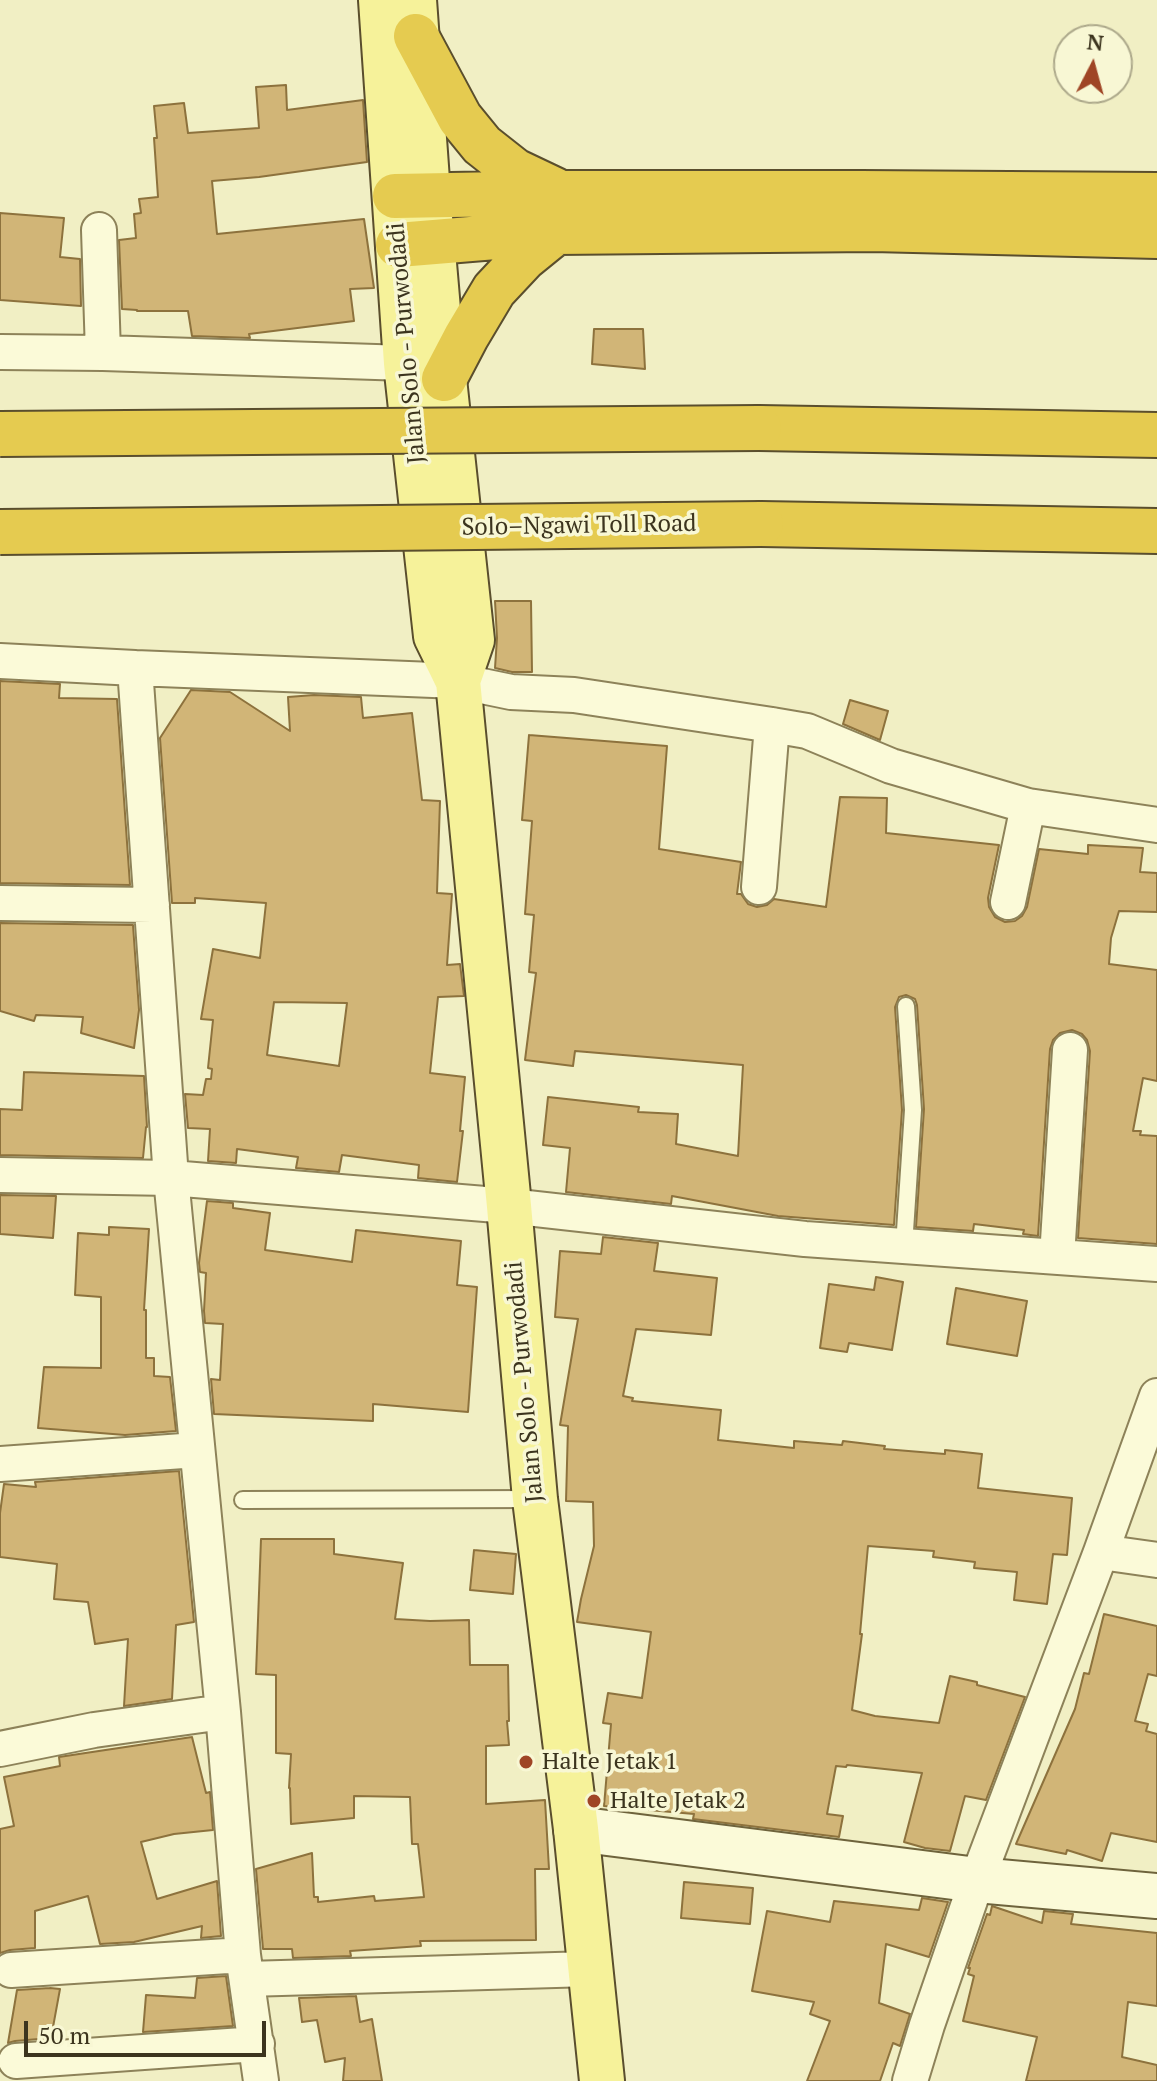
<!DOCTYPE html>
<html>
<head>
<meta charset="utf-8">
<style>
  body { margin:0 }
  #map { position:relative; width:1157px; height:2081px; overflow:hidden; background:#f1efc4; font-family:"PT Serif",serif }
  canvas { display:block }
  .north { position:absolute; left:1053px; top:24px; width:80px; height:80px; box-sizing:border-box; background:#f8f7d4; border:2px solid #ada98b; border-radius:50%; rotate:6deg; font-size:22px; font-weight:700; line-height:32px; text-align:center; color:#3c341e }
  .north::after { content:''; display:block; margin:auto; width:28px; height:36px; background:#9f4525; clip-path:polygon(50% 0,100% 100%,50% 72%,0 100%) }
  .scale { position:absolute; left:24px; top:2021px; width:242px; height:36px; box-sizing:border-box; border:4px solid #3c341e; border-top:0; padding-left:10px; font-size:24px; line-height:28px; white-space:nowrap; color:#3c341e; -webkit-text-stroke:6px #f8f7d4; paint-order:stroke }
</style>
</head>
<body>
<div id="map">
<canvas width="1157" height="2081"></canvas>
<div class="north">N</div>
<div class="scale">50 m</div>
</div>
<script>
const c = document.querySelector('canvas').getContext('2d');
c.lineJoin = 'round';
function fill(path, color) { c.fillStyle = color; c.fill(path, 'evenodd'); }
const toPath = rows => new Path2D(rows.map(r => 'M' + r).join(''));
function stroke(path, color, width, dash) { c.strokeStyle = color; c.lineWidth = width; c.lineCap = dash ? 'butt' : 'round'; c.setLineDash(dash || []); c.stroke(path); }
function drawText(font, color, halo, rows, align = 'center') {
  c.font = font + ' "PT Serif",serif'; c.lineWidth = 7; c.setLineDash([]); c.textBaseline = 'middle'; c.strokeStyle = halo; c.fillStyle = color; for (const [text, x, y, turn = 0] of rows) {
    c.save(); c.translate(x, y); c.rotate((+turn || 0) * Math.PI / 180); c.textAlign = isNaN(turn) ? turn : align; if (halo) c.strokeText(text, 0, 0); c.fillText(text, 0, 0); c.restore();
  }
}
const building = toPath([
  [286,85,287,110,363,100,367,162,259,177,212,181,217,234,364,219,374,288,350,289,354,321,249,334,250,338,192,336,188,311,137,311,137,310,122,309,119,240,136,238,134,214,141,213,139,199,158,197,154,138,157,138,154,106,184,103,188,133,259,128,256,87,286,85],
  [0,213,64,218,60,257,80,259,81,306,0,300,0,213],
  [594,329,643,329,645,369,592,364,594,329],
  [495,601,531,601,532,672,512,672,495,668,497,638,495,601],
  [0,681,60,684,59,698,117,699,130,885,0,883,0,681],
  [191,690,230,692,290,731,288,697,314,695,361,697,363,718,412,713,422,800,440,801,437,893,452,894,447,965,460,964,464,996,438,997,430,1073,465,1077,460,1131,463,1131,457,1182,418,1178,419,1165,342,1155,339,1172,296,1168,298,1157,237,1149,236,1163,208,1161,210,1129,188,1128,185,1094,203,1095,206,1079,211,1079,212,1069,208,1068,213,1020,201,1019,213,949,260,958,266,903,195,898,195,903,172,903,160,738,191,690],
  [274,1002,347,1003,339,1066,267,1055,274,1002],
  [850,700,888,711,880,740,843,724,850,700],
  [529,735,667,746,659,849,741,862,737,894,741,894,748,904,757,907,767,905,774,899,826,907,840,797,887,798,886,833,999,845,988,898,989,907,995,917,1005,922,1015,921,1022,916,1027,907,1039,849,1088,854,1088,845,1143,848,1140,872,1157,873,1157,912,1119,911,1111,938,1109,964,1157,970,1157,1081,1143,1078,1133,1131,1141,1131,1140,1135,1157,1136,1157,1244,1078,1238,1090,1051,1087,1040,1082,1034,1072,1030,1060,1033,1053,1040,1050,1049,1038,1236,1023,1234,1024,1230,974,1224,973,1231,916,1227,924,1109,917,1005,915,999,906,995,899,997,895,1007,902,1110,894,1225,778,1216,672,1196,671,1204,566,1192,570,1148,543,1145,548,1097,639,1107,638,1112,678,1114,676,1144,738,1156,743,1065,575,1051,573,1066,525,1060,536,973,529,972,534,915,525,914,532,821,522,820,529,735],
  [0,923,133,925,139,1010,134,1048,81,1033,83,1017,36,1015,34,1021,0,1011,0,923],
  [24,1072,144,1076,147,1127,146,1127,143,1158,0,1155,0,1109,22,1110,24,1072],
  [0,1195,56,1196,53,1238,0,1234,0,1195],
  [207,1201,233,1203,233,1208,270,1213,265,1250,352,1262,356,1230,461,1241,457,1285,477,1287,468,1412,373,1404,373,1421,214,1414,211,1379,220,1380,223,1324,205,1323,204,1311,206,1273,200,1272,199,1263,207,1201],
  [109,1227,149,1229,144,1310,146,1310,146,1358,154,1358,154,1376,170,1377,176,1431,125,1435,38,1428,44,1367,101,1368,101,1297,75,1295,78,1233,109,1235,109,1227],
  [603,1237,658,1243,654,1271,717,1278,711,1335,636,1329,623,1396,633,1398,632,1401,721,1410,718,1440,794,1448,794,1441,842,1445,843,1441,885,1446,884,1449,945,1454,945,1450,982,1454,978,1488,1072,1498,1067,1555,1053,1554,1047,1604,1014,1600,1017,1572,974,1568,975,1562,933,1557,934,1551,868,1546,860,1634,862,1634,852,1710,875,1716,939,1723,950,1676,977,1682,977,1685,1025,1697,986,1800,965,1796,950,1851,925,1848,904,1842,922,1773,847,1765,846,1767,836,1766,827,1814,843,1816,839,1837,693,1819,694,1814,604,1806,611,1724,603,1723,608,1693,642,1698,651,1632,577,1622,581,1599,594,1546,593,1502,566,1501,568,1426,560,1425,578,1319,555,1317,560,1251,601,1254,603,1237],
  [876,1277,903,1282,892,1350,849,1343,847,1352,820,1348,829,1284,874,1290,876,1277],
  [956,1288,1027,1301,1017,1356,947,1344,956,1288],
  [179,1471,194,1622,176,1625,172,1699,124,1706,128,1639,95,1644,88,1602,54,1599,57,1564,0,1557,0,1513,4,1484,36,1487,35,1482,179,1471],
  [261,1539,334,1539,334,1554,403,1563,395,1619,430,1621,469,1620,470,1665,508,1665,509,1721,507,1721,509,1745,486,1746,486,1804,545,1800,549,1869,535,1869,536,1940,420,1941,421,1946,350,1951,351,1956,293,1958,292,1949,263,1949,256,1869,312,1853,314,1897,318,1897,318,1902,374,1896,375,1901,424,1897,418,1844,412,1844,410,1797,354,1796,354,1818,291,1824,290,1788,289,1788,291,1754,276,1753,276,1675,256,1674,261,1539],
  [474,1550,516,1554,513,1594,470,1590,474,1550],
  [1104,1614,1157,1626,1157,1676,1148,1674,1135,1721,1148,1724,1146,1731,1157,1734,1157,1842,1111,1833,1102,1861,1067,1850,1066,1854,1016,1844,1075,1709,1084,1673,1089,1674,1104,1614],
  [192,1737,206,1793,210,1792,213,1830,174,1834,141,1842,157,1899,217,1881,221,1936,201,1938,202,1926,134,1942,100,1944,88,1896,35,1911,35,1948,10,1950,0,1953,0,1829,14,1826,4,1777,60,1766,59,1757,192,1737],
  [684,1882,753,1888,750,1924,681,1918,684,1882],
  [922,1898,948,1902,929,1957,886,1944,879,2003,910,2014,900,2046,893,2043,880,2081,807,2081,830,2021,810,2014,814,2002,752,1991,767,1911,830,1922,834,1901,919,1910,922,1898],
  [992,1906,1042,1923,1044,1911,1073,1914,1071,1924,1157,1933,1157,2006,1128,2002,1122,2057,1157,2065,1157,2081,1026,2081,1037,2037,963,2021,974,1976,968,1974,970,1968,968,1968,987,1914,990,1915,992,1906],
  [226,1976,233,2026,143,2032,146,1995,195,1998,197,1978,226,1976],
  [50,1988,60,1989,51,2038,15,2041,8,2043,17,1990,50,1988],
  [356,1996,360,2022,372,2019,382,2081,343,2081,345,2058,325,2062,317,2020,302,2022,299,1998,356,1996]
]);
fill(building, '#d1b577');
stroke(building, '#8d723d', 2);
const service = toPath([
  [904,1246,913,1110,906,1006],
  [243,1500,533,1499]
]);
const minor = toPath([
  [99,230,103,353],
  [0,352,103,353,406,363],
  [0,661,135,668],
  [759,887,772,725],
  [1008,902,1028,806],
  [0,903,152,905],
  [0,1175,171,1178,135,668,458,681,511,692,574,695,772,725,807,731,891,766,1028,806,1157,825],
  [1057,1257,1070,1050],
  [0,1464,197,1450],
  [1101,1552,1157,1560],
  [0,1749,94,1730,223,1712],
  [11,1970,243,1955],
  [247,1979,590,1969],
  [16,2061,257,2044],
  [261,2081,243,1955,223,1712,171,1178,509,1206,805,1239,1157,1264],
  [910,2081,927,2025,977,1880,1101,1552,1157,1396]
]);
const secondary = toPath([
  [576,1829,977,1880,1157,1896]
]);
const primary = toPath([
  [381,0,406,363,436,636,458,681,509,1206,535,1499,576,1829,602,2081],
  [414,0,428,194,444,379,472,640,458,681]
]);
const motorway = toPath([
  [416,36,460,118,482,145,515,171,555,190],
  [395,196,562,193,861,193,1157,195],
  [398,245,556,232,873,229,1157,236],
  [444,379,466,337,494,290,524,258,556,232],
  [759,428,1157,435],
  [761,524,1157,531]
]);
stroke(service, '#8d8259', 20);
stroke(minor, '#8d8259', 38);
stroke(secondary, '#6e633c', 48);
stroke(primary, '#5a4e2d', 48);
stroke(motorway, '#5a4e2d', 48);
stroke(service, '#fbfad8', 16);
stroke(minor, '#fbfad8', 34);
stroke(secondary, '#fbfad8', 44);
stroke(primary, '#f6f29a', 44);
stroke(motorway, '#e5cb50', 44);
const motorwayBridge = toPath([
  [0,434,759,428],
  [0,532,761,524]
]);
stroke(motorwayBridge, '#5a4e2d', 48, []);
stroke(motorwayBridge, '#e5cb50', 44);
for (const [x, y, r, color] of [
  [526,1762,8,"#9f4525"],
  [594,1801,8,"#9f4525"]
]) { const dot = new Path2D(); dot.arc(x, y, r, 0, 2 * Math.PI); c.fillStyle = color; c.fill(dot); stroke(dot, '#f8f7d4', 3); }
drawText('24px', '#3c341e', '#f8f7d4', [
  ["Jalan Solo - Purwodadi",407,343,-95],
  ["Solo–Ngawi Toll Road",579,526,-1],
  ["Jalan Solo - Purwodadi",525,1382,-95]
]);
drawText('24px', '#3c341e', '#f8f7d4', [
  ["Halte Jetak 1",542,1762],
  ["Halte Jetak 2",610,1801]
], 'left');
</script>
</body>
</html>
